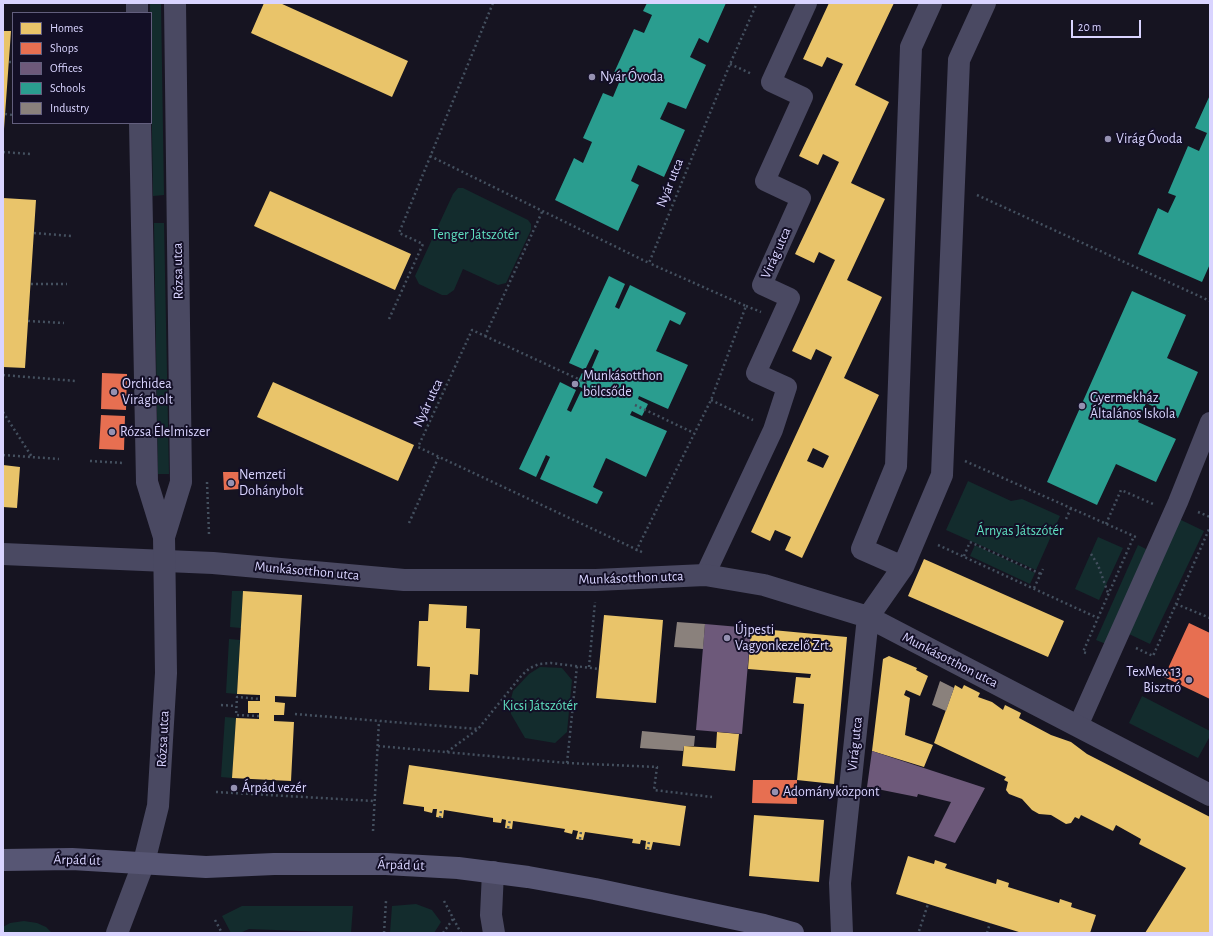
<!DOCTYPE html>
<html>
<head>
<meta charset="utf-8">
<style>
  body { margin:0 }
  #map { position:relative; width:1213px; height:936px; overflow:hidden; background:#161421; font-family:"Alegreya Sans",sans-serif }
  canvas { display:block }
  .frame { position:absolute; inset:0; border:4px solid #d9d4ff; pointer-events:none }
  .legend { position:absolute; left:12px; top:12px; width:140px; height:112px; box-sizing:border-box; background:#130f26; border:1px solid #625e7d; margin:0; padding:5px 7px; list-style:none; font-size:12px; color:#d9d4ff }
  .legend li { display:flex; align-items:center; gap:8px; height:20px }
  .legend b { width:20px; border:1px solid #625e7d }
  .scale { position:absolute; left:1071px; top:20px; width:70px; height:18px; box-sizing:border-box; border:2px solid #d9d4ff; border-top:0; padding-left:5px; font-size:12px; line-height:14px; white-space:nowrap; color:#d9d4ff; -webkit-text-stroke:3px #130f26; paint-order:stroke }
</style>
</head>
<body>
<div id="map">
<canvas width="1213" height="936"></canvas>
<div class="frame"></div>
<ul class="legend">
<li><b style="height:11px;background:#e9c46a"></b>Homes</li>
<li><b style="height:11px;background:#e76f51"></b>Shops</li>
<li><b style="height:11px;background:#6d597a"></b>Offices</li>
<li><b style="height:11px;background:#2a9d8f"></b>Schools</li>
<li><b style="height:11px;background:#8a817c"></b>Industry</li>
</ul>
<div class="scale">20 m</div>
</div>
<script>
const c = document.querySelector('canvas').getContext('2d');
c.lineJoin = 'round';
function fill(path, color) { c.fillStyle = color; c.fill(path, 'evenodd'); }
const toPath = rows => new Path2D(rows.map(r => 'M' + r).join(''));
function stroke(path, color, width, dash) { c.strokeStyle = color; c.lineWidth = width; c.lineCap = dash ? 'butt' : 'round'; c.setLineDash(dash || []); c.stroke(path); }
function drawText(font, color, halo, rows, align = 'center') {
  c.font = font + ' "Alegreya Sans",sans-serif'; c.lineWidth = 4; c.setLineDash([]); c.textBaseline = 'middle'; c.strokeStyle = halo; c.fillStyle = color; for (const [text, x, y, turn = 0] of rows) {
    c.save(); c.translate(x, y); c.rotate((+turn || 0) * Math.PI / 180); c.textAlign = isNaN(turn) ? turn : align; if (halo) c.strokeText(text, 0, 0); c.fillText(text, 0, 0); c.restore();
  }
}
fill(toPath([
  [150,3,161,3,164,195,153,196],
  [458,188,463,188,528,220,531,224,531,230,506,283,498,285,463,269,454,290,447,295,442,295,419,284,415,276,453,194],
  [154,223,164,223,169,474,158,474],
  [968,481,1011,501,1022,499,1060,516,1036,570,946,530],
  [1179,519,1204,531,1150,644,1129,634],
  [1098,537,1123,548,1099,600,1075,589],
  [975,545,1035,573,1030,584,970,556],
  [1138,545,1148,550,1106,644,1096,640],
  [232,591,243,591,241,628,230,627],
  [229,639,240,640,237,694,226,693],
  [540,667,562,668,572,680,567,732,555,743,525,738,511,714,511,699,513,691,529,674],
  [1142,696,1210,731,1210,736,1198,758,1129,723],
  [225,717,236,718,232,778,221,777],
  [416,904,432,910,441,922,434,933,390,933,392,906],
  [242,906,353,906,351,933,249,929,240,933,231,933,222,916],
  [24,921,37,923,46,927,52,933,3,933,3,927,10,923]
]), '#132c2d');
fill(toPath([
  [264,3,280,3,408,61,392,97,251,33],
  [829,3,894,3,855,85,889,102,851,183,885,199,847,280,882,297,844,378,879,395,802,558,785,550,791,537,775,530,770,541,751,532,832,357,816,349,811,360,792,351,835,260,819,252,814,263,795,254,839,162,823,154,818,165,799,156,843,64,827,57,822,67,803,59],
  [813,448,829,456,823,468,807,461],
  [3,31,11,31,4,129,3,129],
  [270,191,411,254,395,290,254,226],
  [3,198,36,200,25,368,3,367],
  [273,382,414,445,398,481,257,417],
  [3,465,20,467,17,508,3,507],
  [924,559,1064,621,1048,657,908,596],
  [243,591,302,595,296,697,275,696,275,702,285,703,284,715,274,715,274,721,294,722,291,781,232,778,236,718,259,719,259,713,248,713,248,701,260,701,260,695,237,694],
  [429,604,467,606,466,628,480,629,478,675,470,674,469,692,429,690,430,667,417,666,419,621,428,621],
  [604,615,663,620,656,703,596,698],
  [751,628,847,637,834,784,797,780,804,704,793,703,796,677,810,678,811,674,748,669],
  [889,656,917,668,916,670,928,676,920,696,906,690,904,695,910,698,905,735,933,745,924,767,872,751,883,659],
  [955,685,962,689,964,685,980,693,978,697,992,702,1003,710,1005,705,1021,713,1019,718,1051,735,1071,742,1087,754,1210,817,1210,933,1145,933,1186,868,1139,844,1141,839,1116,825,1113,831,1081,815,1079,819,1075,817,1071,823,1066,824,1051,815,1039,814,1032,810,1022,799,1009,794,1006,790,1008,782,1004,780,1006,777,934,743],
  [717,732,739,734,735,771,682,766,684,746,716,748],
  [409,765,686,806,680,846,653,842,651,850,645,849,646,841,641,840,640,844,632,843,633,839,585,832,583,840,576,839,578,831,573,830,572,834,564,832,565,829,513,821,512,829,505,828,506,820,502,819,501,823,493,822,493,818,444,810,443,818,436,817,437,809,433,809,432,813,424,811,424,807,403,804],
  [754,815,824,820,819,882,749,876],
  [908,856,934,864,935,860,947,864,945,868,996,884,997,879,1009,883,1008,887,1059,903,1060,899,1072,903,1071,907,1096,915,1090,933,1022,933,896,894]
]), '#e9c46a');
fill(toPath([
  [102,373,127,374,126,410,101,409],
  [101,415,125,416,124,450,99,449],
  [223,472,239,472,239,489,224,490],
  [1189,623,1210,633,1210,699,1164,677],
  [753,780,797,780,797,804,752,803]
]), '#e76f51');
fill(toPath([
  [705,624,751,628,742,734,696,730],
  [872,751,985,788,955,843,934,836,951,802,918,794,917,797,867,787]
]), '#6d597a');
fill(toPath([
  [647,3,726,3,708,43,699,38,690,57,706,65,686,109,668,102,660,119,685,130,664,177,638,165,631,181,639,185,618,231,555,200,574,158,583,163,592,142,583,138,603,93,613,97,621,78,613,75,634,29,644,33,652,15,643,11],
  [1210,95,1210,264,1202,282,1138,254,1158,208,1168,213,1176,196,1168,193,1188,146,1199,151,1207,133,1195,128],
  [609,276,625,284,615,307,619,309,630,285,686,313,680,325,670,320,656,351,688,365,668,409,639,396,638,399,648,404,642,416,632,411,630,415,667,431,646,477,606,458,593,487,603,492,597,504,540,479,550,457,546,455,536,477,519,469,560,382,576,390,567,410,571,412,581,391,585,393,586,390,576,385,582,373,592,378,593,374,590,372,599,351,595,349,585,370,569,363],
  [1132,291,1186,315,1167,358,1198,372,1178,418,1146,403,1138,422,1176,439,1156,482,1116,464,1097,505,1047,482]
]), '#2a9d8f');
fill(toPath([
  [677,622,705,624,703,649,674,647],
  [940,681,954,688,946,711,932,705],
  [642,731,695,736,694,746,684,746,683,751,640,748]
]), '#8a817c');
stroke(toPath([
  [9,62,13,62],
  [730,64,752,74],
  [5,114,13,115],
  [3,152,30,154],
  [430,156,649,263,730,64,757,3],
  [977,195,1210,301],
  [542,212,485,336,472,330,418,447,644,553],
  [34,233,71,236],
  [31,284,67,284],
  [746,306,761,312],
  [389,319,423,244,399,233,493,3],
  [28,321,64,323],
  [485,336,589,384],
  [3,375,76,381],
  [711,400,753,420],
  [635,405,694,433],
  [3,412,32,457],
  [3,455,59,459],
  [90,461,124,463],
  [965,461,1138,538],
  [207,482,209,534],
  [1198,512,1210,517],
  [1066,519,1071,508],
  [409,523,439,456],
  [1106,524,1121,490,1153,504],
  [970,542,1041,574],
  [938,545,1098,618],
  [636,551,711,400,746,306,649,263],
  [1091,554,1098,565,1108,593],
  [964,556,970,542],
  [1034,588,1043,569],
  [1176,604,1210,618],
  [1136,648,1153,656,1210,527],
  [1086,653,1083,652,1134,536],
  [589,667,595,602],
  [221,705,236,706],
  [295,714,478,729],
  [259,716,236,715,237,697,260,699],
  [378,746,567,763,577,666],
  [447,752,478,729,522,675,530,668,539,664,551,663,599,669],
  [567,763,657,767,654,790,712,797],
  [216,792,374,801],
  [440,818,441,810],
  [508,828,510,820],
  [373,831,379,721],
  [580,839,581,831],
  [648,849,649,841],
  [444,901,461,933],
  [215,920,222,933],
  [919,931,928,904],
  [384,933,386,901],
  [443,933,453,919],
  [987,933,990,923]
]), '#44505f', 2.5, [2, 3]);
stroke(toPath([
  [705,575,773,430,787,387,756,373,790,298,762,285,801,198,765,181,803,97,771,82,807,3],
  [1078,726,1178,502,1210,422]
]), '#4a4962', 20);
stroke(toPath([
  [3,554,213,563,404,580,596,580,705,575,764,585,868,617,1210,795],
  [903,567,942,475,959,60,985,3],
  [493,872,491,915,494,933],
  [842,933,840,883,868,617,903,567,862,549,896,466,911,47,931,3]
]), '#4a4962', 22);
stroke(toPath([
  [137,3,137,13],
  [164,537,181,482,175,3],
  [117,933,144,862,158,806,166,673,164,537,147,482,140,123]
]), '#4a4962', 22);
stroke(toPath([
  [3,860,72,859,206,867,274,864,386,864,458,868,528,877,595,889,764,925,793,933]
]), '#575674', 22);
for (const [x, y, r, color] of [
  [592,77,4,"#9591b1"],
  [1108,139,4,"#9591b1"],
  [575,384,4,"#9591b1"],
  [114,392,4,"#9591b1"],
  [1082,406,4,"#9591b1"],
  [112,432,4,"#9591b1"],
  [231,483,4,"#9591b1"],
  [727,638,4,"#9591b1"],
  [1189,680,4,"#9591b1"],
  [234,788,4,"#9591b1"],
  [775,792,4,"#9591b1"]
]) { const dot = new Path2D(); dot.arc(x, y, r, 0, 2 * Math.PI); c.fillStyle = color; c.fill(dot); stroke(dot, '#130f26', 1.5); }
drawText('14px', '#d9d4ff', '#130f26', [
  ["Nyár Óvoda",600,77],
  ["Virág Óvoda",1116,139],
  ["Munkásotthon",583,376],
  ["bölcsőde",583,392],
  ["Orchidea",122,384],
  ["Virágbolt",122,400],
  ["Gyermekház",1090,398],
  ["Általános Iskola",1090,414],
  ["Rózsa Élelmiszer",120,432],
  ["Nemzeti",239,475],
  ["Dohánybolt",239,491],
  ["Újpesti",735,630],
  ["Vagyonkezelő Zrt.",735,646],
  ["TexMex 13",1181,672,"right"],
  ["Bisztró",1181,688,"right"],
  ["Árpád vezér",242,788],
  ["Adományközpont",783,792]
], 'left');
drawText('14px', '#d9d4ff', '#130f26', [
  ["Nyár utca",670,183,-68],
  ["Virág utca",776,253,-66],
  ["Rózsa utca",178,271,-91],
  ["Nyár utca",428,403,-65],
  ["Munkásotthon utca",307,571,5],
  ["Munkásotthon utca",631,578,-2],
  ["Munkásotthon utca",950,660,27],
  ["Rózsa utca",163,739,-87],
  ["Virág utca",855,744,-84],
  ["Árpád út",77,860,2],
  ["Árpád út",401,865,2]
]);
drawText('14px', '#5fe0c0', '#130f26', [
  ["Tenger Játszótér",475,235],
  ["Árnyas Játszótér",1020,531],
  ["Kicsi Játszótér",540,706]
]);
</script>
</body>
</html>
